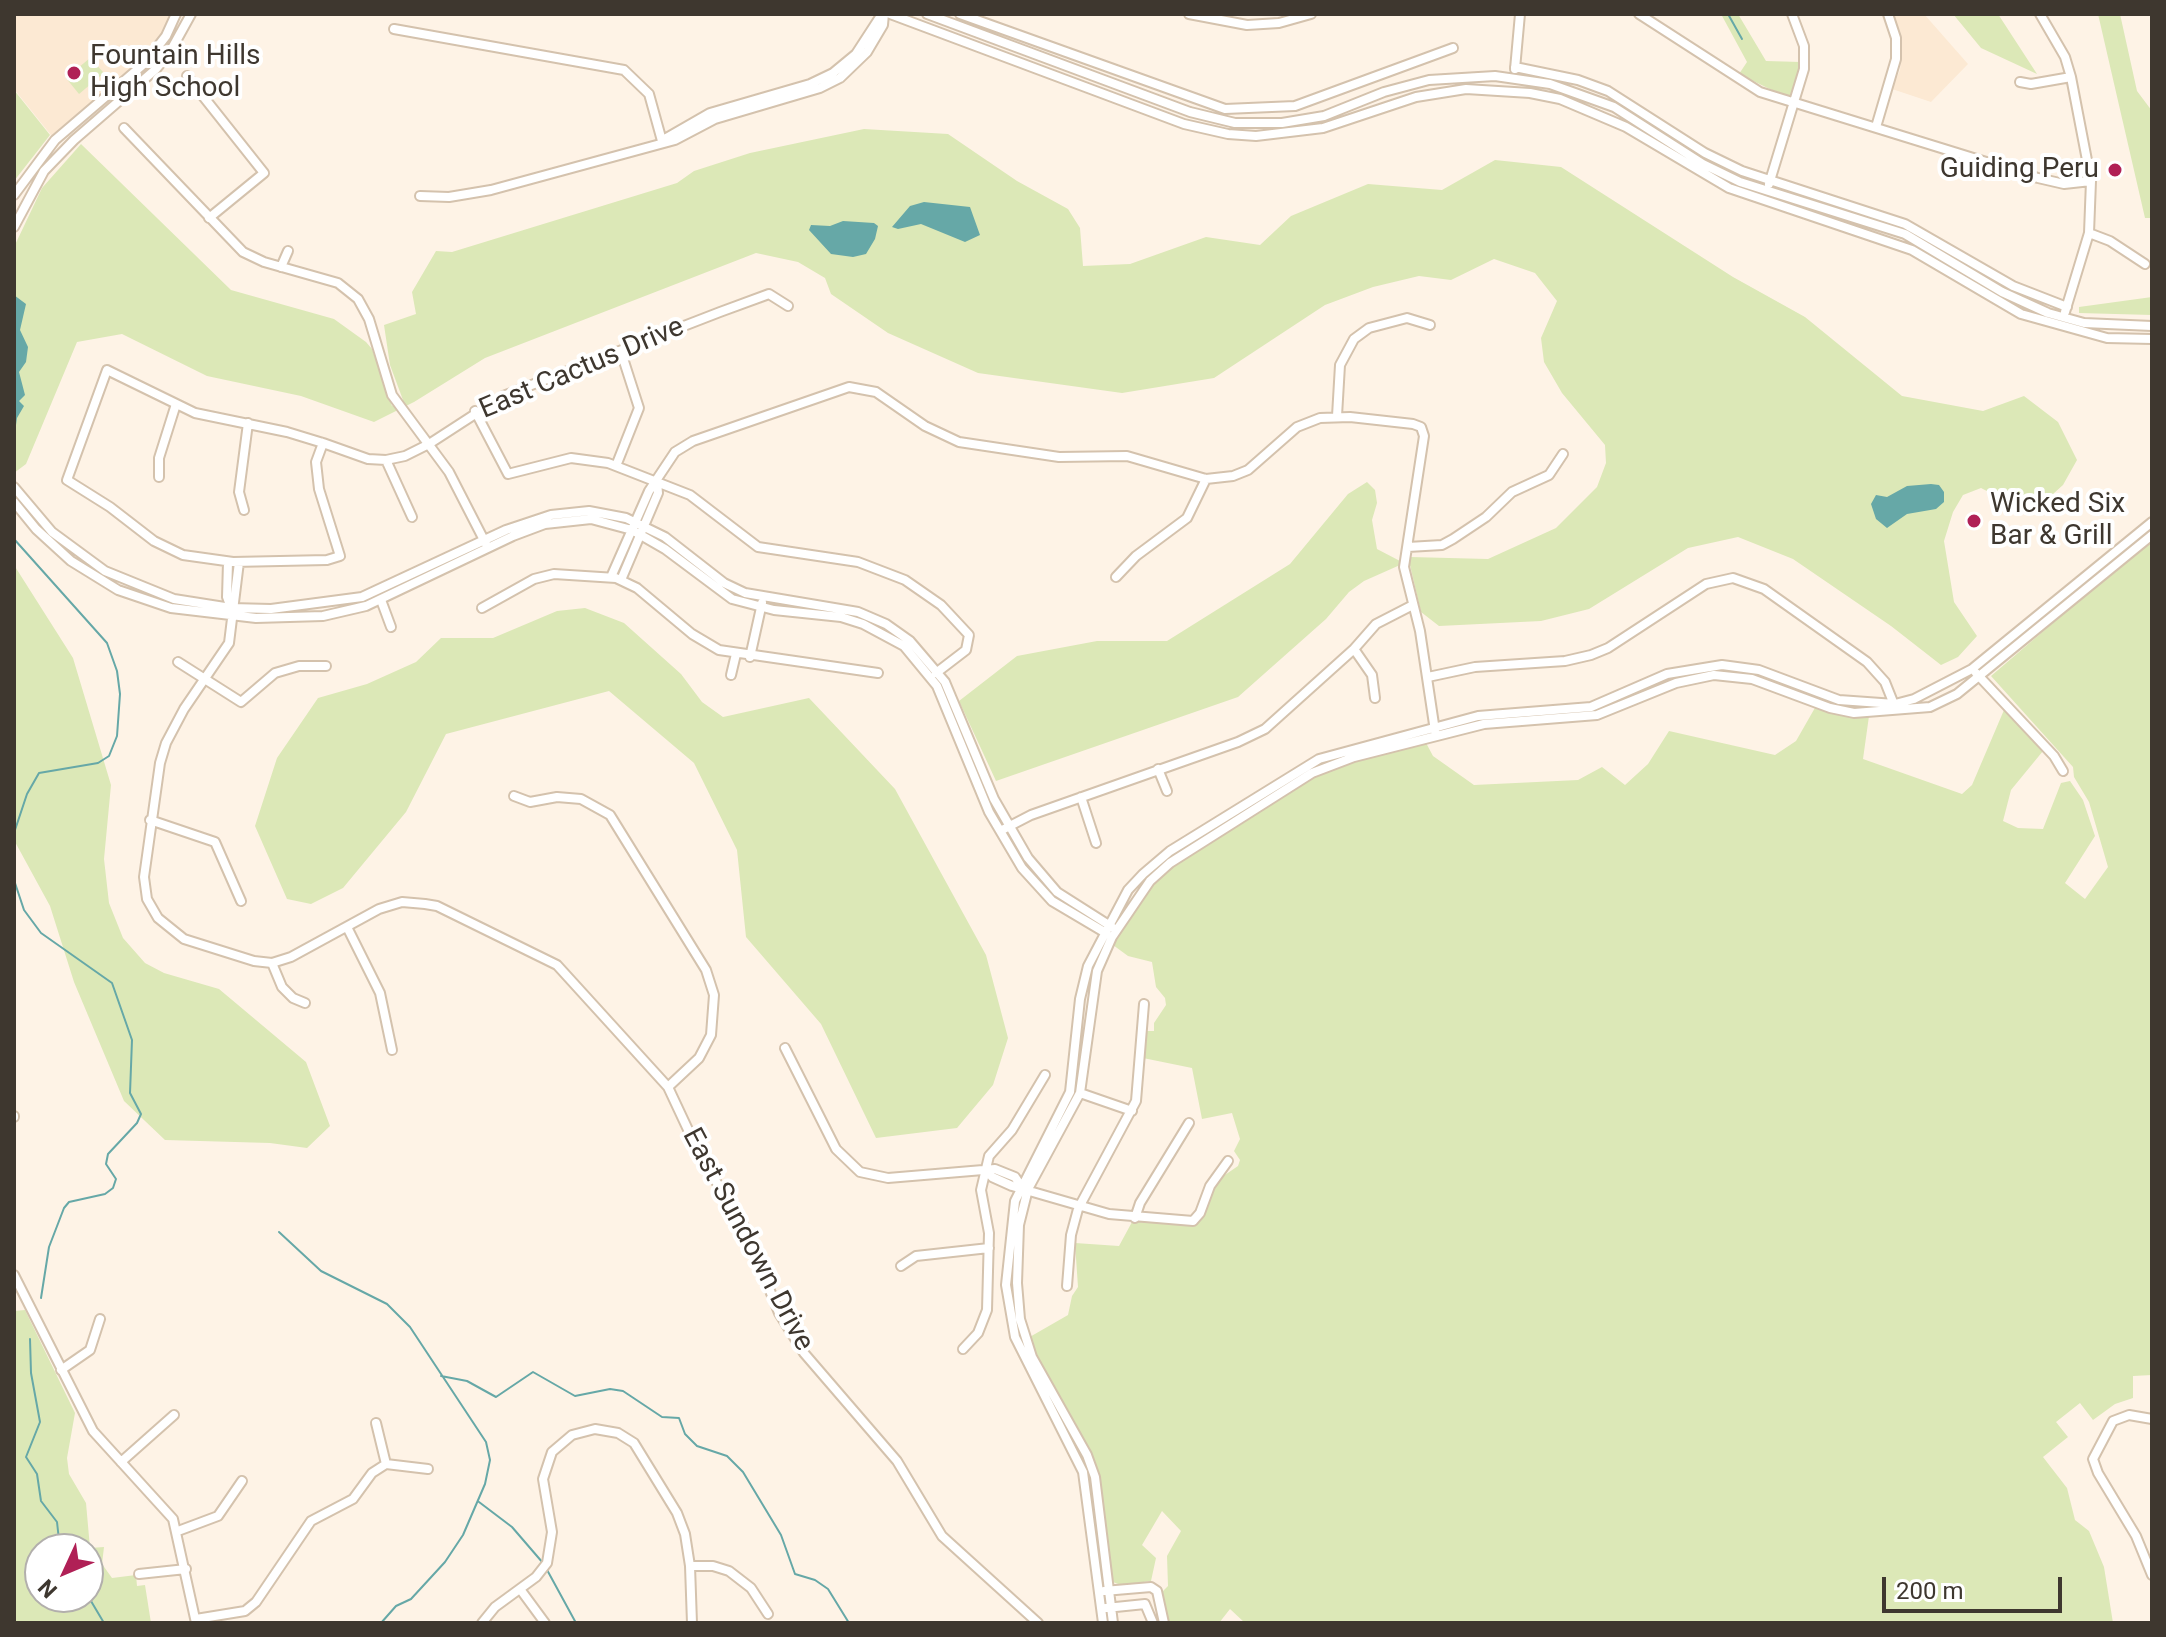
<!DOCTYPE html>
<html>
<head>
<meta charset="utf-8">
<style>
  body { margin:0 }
  #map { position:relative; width:2166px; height:1637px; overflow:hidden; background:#fef3e6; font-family:Roboto,sans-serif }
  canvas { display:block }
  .frame { position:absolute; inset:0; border:16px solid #3e372f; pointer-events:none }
  .north { position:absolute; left:24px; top:1533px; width:80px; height:80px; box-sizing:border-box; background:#fff; border:2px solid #b2afac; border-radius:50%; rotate:226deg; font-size:22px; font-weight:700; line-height:32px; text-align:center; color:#3e372f }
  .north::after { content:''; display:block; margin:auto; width:28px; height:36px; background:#b02056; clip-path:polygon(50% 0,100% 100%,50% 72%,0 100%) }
  .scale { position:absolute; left:1882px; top:1577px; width:180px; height:36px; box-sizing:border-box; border:4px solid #3e372f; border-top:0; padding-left:10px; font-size:24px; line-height:28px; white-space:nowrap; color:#3e372f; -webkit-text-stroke:6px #fff; paint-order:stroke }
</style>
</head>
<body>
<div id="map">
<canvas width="2166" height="1637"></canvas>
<div class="frame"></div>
<div class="north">N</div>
<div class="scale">200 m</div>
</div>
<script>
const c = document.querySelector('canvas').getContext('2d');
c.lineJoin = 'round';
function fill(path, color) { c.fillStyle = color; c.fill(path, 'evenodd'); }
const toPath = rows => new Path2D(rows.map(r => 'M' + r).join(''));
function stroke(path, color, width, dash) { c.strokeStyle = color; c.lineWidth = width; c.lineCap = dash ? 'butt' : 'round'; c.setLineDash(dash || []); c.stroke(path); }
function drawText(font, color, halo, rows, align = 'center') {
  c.font = font + ' Roboto,sans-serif'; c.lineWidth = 8; c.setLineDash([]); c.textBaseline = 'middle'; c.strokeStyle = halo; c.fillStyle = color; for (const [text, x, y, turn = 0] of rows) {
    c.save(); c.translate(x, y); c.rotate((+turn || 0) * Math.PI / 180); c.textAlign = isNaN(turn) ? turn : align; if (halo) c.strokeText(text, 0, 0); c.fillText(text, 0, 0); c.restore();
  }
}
fill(toPath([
  [14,14,176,14,160,46,55,140,14,89],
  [1892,14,1924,14,1968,64,1931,102,1892,89,1900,70,1902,51,1900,31]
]), '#fce9d3');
fill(toPath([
  [1721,14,1738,14,1766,61,1801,62,1792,95,1786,97,1739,74,1747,62],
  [1953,14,1998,14,2037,74,1981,48],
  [2098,14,2120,14,2137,91,2152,111,2152,218,2145,218],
  [90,58,104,73,79,94,66,78],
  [14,90,50,135,14,181],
  [864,129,948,134,1017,181,1068,209,1080,228,1083,266,1130,264,1206,237,1260,245,1291,216,1368,184,1442,190,1495,160,1561,167,1733,277,1805,317,1902,396,1983,411,2024,396,2058,422,2077,460,2063,485,2043,503,2010,503,1981,488,1963,495,1953,512,1944,541,1954,602,1977,636,1958,657,1941,665,1891,626,1793,559,1738,537,1688,548,1589,609,1541,621,1439,626,1421,612,1409,561,1364,581,1349,592,1326,619,1238,697,996,781,959,701,1017,656,1097,641,1167,641,1290,564,1348,494,1367,482,1375,490,1377,503,1372,520,1377,549,1400,561,1410,557,1488,559,1556,528,1597,487,1606,463,1605,445,1562,393,1544,362,1541,338,1557,301,1535,273,1494,259,1451,280,1419,276,1373,287,1325,305,1214,378,1122,393,978,373,888,333,831,294,825,278,798,262,756,253,485,358,414,402,374,422,301,396,207,376,122,334,77,342,26,464,14,473,14,247,42,188,81,144,231,290,334,319,366,342,372,349,392,406,403,400,390,365,384,325,416,314,412,292,436,251,452,252,677,183,694,171,750,153],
  [2152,297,2152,315,2079,313,2079,307],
  [2152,538,2152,1375,2133,1376,2133,1398,2115,1404,2093,1420,2080,1403,2056,1422,2068,1437,2043,1457,2067,1488,2075,1520,2089,1531,2104,1567,2113,1623,1245,1623,1230,1609,1219,1623,1169,1623,1162,1604,1162,1592,1168,1586,1167,1556,1181,1531,1162,1511,1142,1545,1156,1558,1151,1581,1121,1585,1110,1581,1096,1469,1028,1338,1068,1315,1072,1296,1078,1287,1075,1243,1119,1246,1132,1222,1197,1223,1219,1179,1238,1166,1240,1160,1234,1151,1240,1139,1232,1113,1202,1119,1192,1068,1143,1058,1145,1031,1154,1031,1154,1023,1166,1005,1165,998,1156,987,1152,962,1128,956,1113,945,1141,896,1163,872,1330,767,1425,741,1433,756,1474,785,1578,780,1602,767,1625,785,1648,764,1669,731,1775,755,1796,741,1816,706,1869,716,1863,759,1962,794,1972,785,2004,710,2043,751,2011,790,2003,821,2018,828,2043,829,2061,783,2070,781,2083,800,2095,836,2065,883,2085,899,2108,867,2089,802,2074,777,2073,767,1991,676],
  [14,565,73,658,111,785,104,859,109,903,123,938,145,963,164,973,219,989,306,1062,330,1126,307,1148,270,1143,165,1140,124,1101,74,982,50,906,14,840],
  [585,608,624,623,681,674,702,702,723,717,809,698,895,789,986,955,1008,1038,993,1085,957,1128,876,1138,821,1024,746,937,737,850,694,763,609,691,446,734,406,812,343,888,311,904,287,899,255,826,277,758,318,698,367,684,416,662,441,638,493,638,557,611],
  [25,1310,75,1413,67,1458,69,1474,86,1503,90,1548,104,1547,102,1564,112,1578,136,1575,137,1586,145,1585,151,1623,14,1623,14,1311],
  [40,1549,88,1549,88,1597,40,1597]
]), '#dce8b7');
fill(toPath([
  [924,202,970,207,980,235,965,242,921,224,898,229,892,227,910,206],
  [843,221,874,223,878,226,875,239,866,254,853,257,831,254,809,230,811,225,830,226],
  [14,295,26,304,20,330,28,347,26,362,19,372,25,395,19,401,24,406,17,418,14,439],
  [1931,484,1939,485,1944,492,1944,502,1936,509,1907,514,1887,528,1876,519,1871,504,1876,495,1887,497,1907,486]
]), '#66a8a7');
stroke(toPath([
  [1728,14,1742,39],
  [14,539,107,643,117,671,120,694,117,736,109,756,98,763,39,773,27,794,14,833],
  [14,880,24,910,41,933,112,983,132,1040,130,1093,141,1114,137,1123,108,1154,106,1164,116,1179,113,1188,105,1194,69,1202,64,1208,49,1247,41,1298],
  [279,1232,321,1271,387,1304,410,1327,486,1442,490,1460,485,1484,463,1535,445,1562,411,1599,396,1606,381,1623],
  [30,1339,31,1373,40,1422,26,1457,37,1474,41,1501,57,1522,60,1549],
  [441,1376,467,1381,496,1397,533,1372,575,1396,610,1389,623,1391,662,1417,679,1418,685,1434,697,1446,727,1456,743,1472,781,1535,795,1574,815,1580,828,1589,849,1623],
  [479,1502,512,1527,543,1563],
  [546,1568,576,1623],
  [88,1596,104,1623]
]), '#66a8a7', 2);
const minor = toPath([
  [890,14,1184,124,1228,134,1256,136,1323,128,1416,97,1466,89,1530,93,1560,99,1626,127,1729,188,1912,250,2021,314,2107,338,2152,339],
  [927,14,1190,112,1235,123,1282,123,1324,116,1384,92,1429,80,1495,76,1550,84,1614,107,1703,164,1740,182,1905,234,2002,292,2048,313,2084,323,2152,326],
  [960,14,1225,109,1295,106,1453,48],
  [1189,14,1247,25,1279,23,1311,14],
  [1639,14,1760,92,2038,178,2064,184,2091,181],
  [2040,14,2065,57,2071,77,2091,181,2089,233,2065,312],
  [394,29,624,70,649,94,662,141],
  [1515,67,1578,80,1608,91,1705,153,1742,171,1905,224,2013,286,2067,307],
  [1515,69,1520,14],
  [187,76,264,173,209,218],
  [2020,82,2031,84,2071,77],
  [1876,127,1896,59,1896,38,1888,14],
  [124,128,243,252,264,262,338,283,358,299,369,319,392,395,449,472,486,544],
  [663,140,710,113,810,84,833,73,856,54,882,14],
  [1769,184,1804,69,1804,46,1792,14],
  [14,195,55,140,145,63,166,36,176,14],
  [420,196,449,197,491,190,675,140,715,119,820,88,840,78,867,52,883,25,884,14],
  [14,227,44,171,74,140,156,69,170,52,191,14],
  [2089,233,2110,241,2145,264],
  [281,267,288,251],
  [475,411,508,474,571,458,608,463,690,495,758,547,858,562,905,580,941,605,969,635,966,650,936,673],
  [1337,416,1340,365,1354,339,1369,328,1407,318,1430,325],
  [323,443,316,462,319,489,340,556,327,560,233,562,183,555,154,541,110,507,67,480,107,370,195,413,287,432,323,443,368,459,386,460,405,456,429,444,503,396,720,312,769,294,788,306],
  [386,460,412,517],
  [616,466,639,408,621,352],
  [159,477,159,458,176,404],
  [14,487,52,532,105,571,174,599,231,608,271,609,362,597,506,530,551,515,589,511,626,518,665,537,724,583,745,593,858,612,886,624,910,641,945,682,994,799,1028,858,1057,892,1112,927],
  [14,502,36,529,71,561,118,590,171,608,256,618,323,616,366,606,513,536,545,524,591,519,632,530,665,549,732,599,774,610,841,617,863,624,904,646,937,686,989,812,1022,868,1052,901,1106,933],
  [244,510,239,492,248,423],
  [1408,547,1442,545,1453,539,1486,517,1512,492,1549,475,1563,454],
  [228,562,227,597,231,608],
  [239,562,229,643,184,709,166,743,160,763,144,877,147,899,158,918,184,939,254,961,272,963,291,957,379,909,402,902,425,904,437,906,557,965,668,1087,705,1166,739,1214,779,1313,804,1353,897,1461,942,1536,1038,1623],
  [611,577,649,491,675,452,693,441,849,387,876,392,925,426,959,442,1059,457,1127,456,1206,479,1233,476,1248,470,1297,427,1320,418,1350,417,1413,424,1421,427,1424,436,1404,567,1420,631,1435,731],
  [1116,577,1136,556,1187,518,1206,479],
  [621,580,658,493,657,482],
  [381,600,391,627],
  [482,608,534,579,554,574,616,578,637,588,692,634,719,650,878,673],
  [1354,649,1372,675,1375,698],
  [750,657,762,603],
  [178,662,241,702,275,673,299,666,326,666],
  [1976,673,2054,756,2063,771],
  [731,675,736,654],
  [1428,677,1475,667,1565,661,1591,655,1608,648,1706,584,1733,578,1764,589,1867,662,1885,682,1895,707],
  [1158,769,1167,791],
  [514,796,530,802,557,797,581,799,610,815,706,970,714,995,711,1035,699,1058,668,1087],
  [1081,797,1096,843],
  [150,820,215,842,241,901],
  [1004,829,1031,815,1238,742,1265,729,1354,649,1376,624,1411,606],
  [347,927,380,993,392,1050],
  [272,963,282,987,293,998,305,1003],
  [785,1048,836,1149,860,1172,888,1178,995,1169,1015,1177,1021,1186],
  [1080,1093,1132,1111],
  [14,1116,14,1117],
  [986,1170,992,1177,1012,1186,1109,1214,1193,1221,1200,1213,1210,1186,1228,1161],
  [1135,1218,1140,1203,1189,1123],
  [901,1266,916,1256,989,1248],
  [14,1275,93,1431,173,1519,196,1623],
  [1067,1286,1071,1235,1078,1209,1136,1101,1144,1004],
  [963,1349,978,1333,987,1310,989,1233,981,1190,989,1156,1012,1130,1045,1075],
  [61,1370,90,1350,100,1319],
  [2152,1419,2129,1415,2113,1421,2093,1459,2098,1473,2136,1536,2152,1575],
  [376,1423,386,1464],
  [121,1462,174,1415],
  [178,1531,218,1516,242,1481],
  [690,1566,713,1566,729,1571,751,1588,768,1614],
  [139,1574,186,1569],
  [520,1589,545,1623],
  [1104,1591,1151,1587,1157,1591,1164,1623],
  [1106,1608,1145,1604,1153,1623],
  [196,1619,245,1611,256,1602,311,1521,353,1499,372,1473,386,1464,428,1469],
  [482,1623,495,1607,536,1577,547,1563,552,1532,543,1479,552,1452,572,1435,595,1429,618,1433,634,1443,677,1513,685,1534,690,1566,692,1623],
  [1103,1623,1083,1472,1015,1337,1006,1285,1015,1201,1070,1092,1080,999,1088,966,1128,890,1143,874,1170,851,1319,759,1478,716,1591,707,1667,674,1722,665,1759,670,1839,700,1895,704,1914,699,1972,669,2152,522],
  [1113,1623,1095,1477,1087,1455,1032,1357,1020,1319,1017,1283,1019,1225,1028,1189,1080,1093,1097,971,1112,937,1150,881,1170,863,1312,773,1354,757,1484,724,1597,715,1676,683,1714,675,1752,679,1830,708,1854,713,1930,707,1957,694,2152,535]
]);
stroke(minor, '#d4c2ad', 12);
stroke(minor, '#fff', 8);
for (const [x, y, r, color] of [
  [74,73,8,"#b02056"],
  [2115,170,8,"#b02056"],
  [1974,521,8,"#b02056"]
]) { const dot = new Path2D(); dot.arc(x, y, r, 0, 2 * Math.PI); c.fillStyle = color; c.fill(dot); stroke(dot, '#fff', 3); }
drawText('28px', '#3e372f', '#fff', [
  ["Fountain Hills",90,57],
  ["High School",90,89],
  ["Guiding Peru",2099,170,"right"],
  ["Wicked Six",1990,505],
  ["Bar & Grill",1990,537]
], 'left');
drawText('28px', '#3e372f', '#fff', [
  ["East Cactus Drive",582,369,-23],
  ["East Sundown Drive",747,1240,62]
]);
</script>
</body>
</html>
